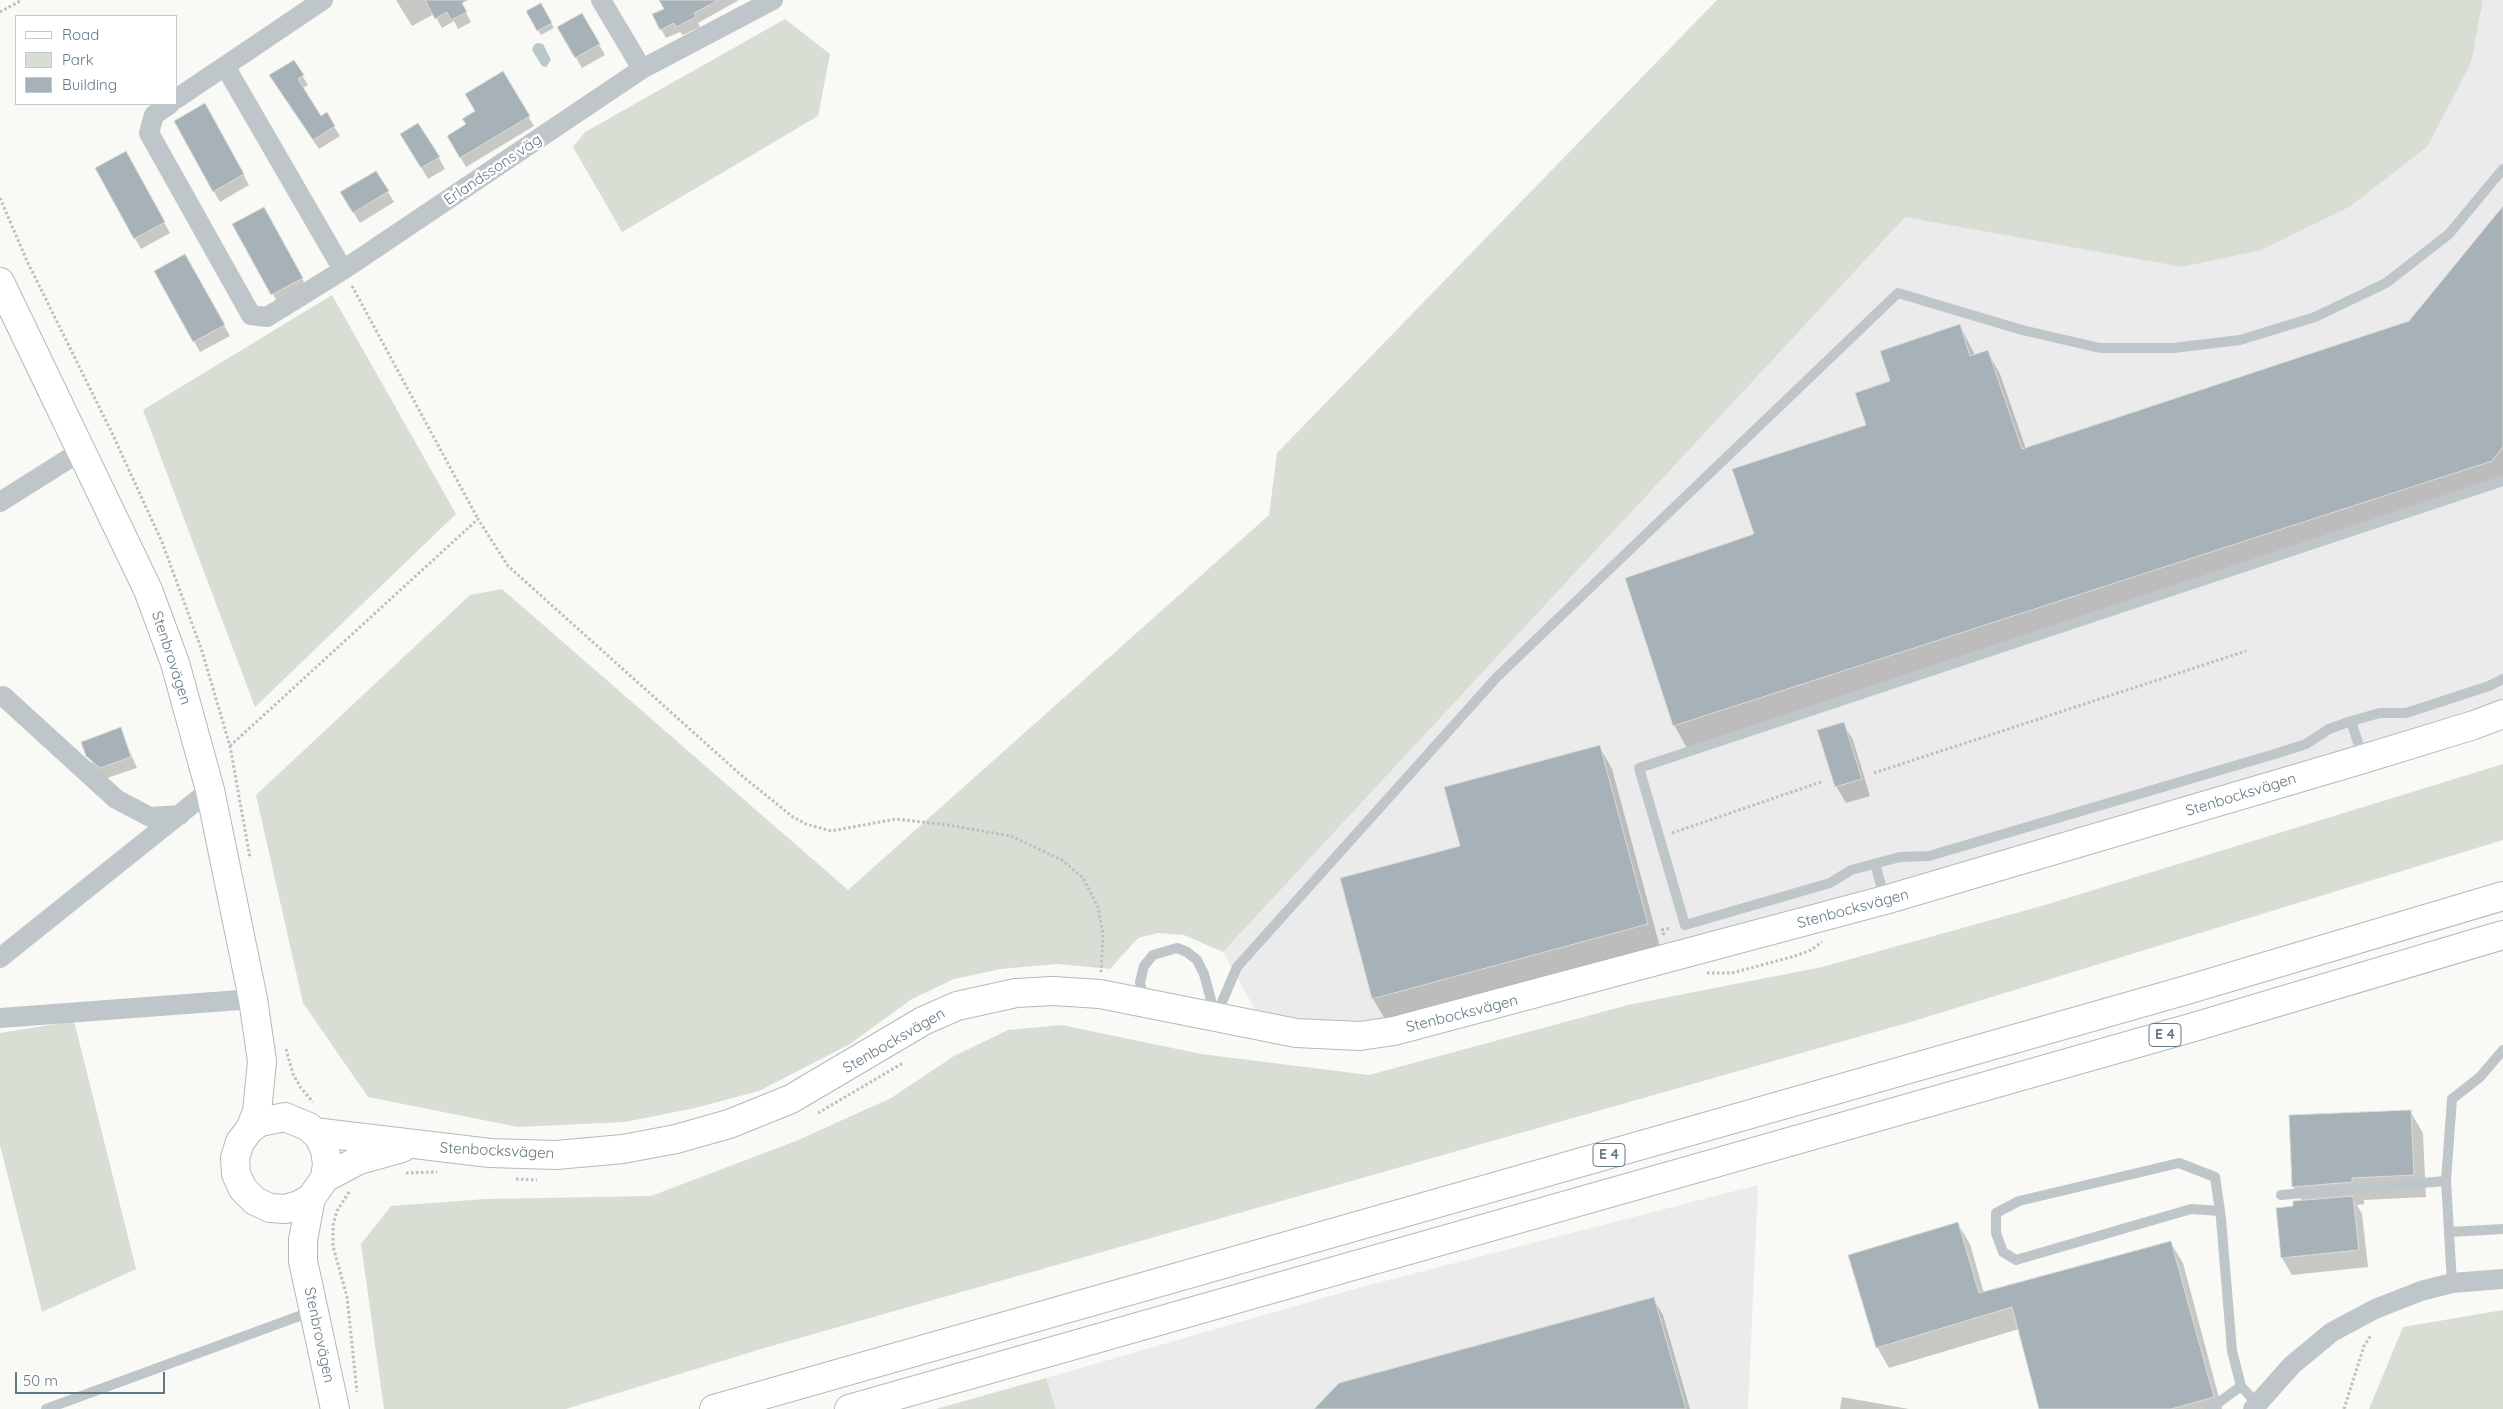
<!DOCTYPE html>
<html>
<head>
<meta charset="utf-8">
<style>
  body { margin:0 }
  #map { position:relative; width:2503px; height:1409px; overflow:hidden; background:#f9f9f6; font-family:Quicksand,sans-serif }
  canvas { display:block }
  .legend { position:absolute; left:15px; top:15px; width:162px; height:90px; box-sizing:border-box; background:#fff; border:1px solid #c0c9cd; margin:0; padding:6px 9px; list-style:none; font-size:15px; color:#627883 }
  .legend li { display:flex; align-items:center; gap:10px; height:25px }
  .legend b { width:25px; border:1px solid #c0c9cd }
  .scale { position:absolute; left:15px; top:1372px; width:150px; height:22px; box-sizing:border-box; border:2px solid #627883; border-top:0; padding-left:6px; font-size:15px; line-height:18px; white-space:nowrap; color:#627883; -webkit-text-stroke:4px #fff; paint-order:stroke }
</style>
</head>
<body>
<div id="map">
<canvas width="2503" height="1409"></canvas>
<ul class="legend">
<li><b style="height:6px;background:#fff"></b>Road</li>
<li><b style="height:14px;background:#d9ded5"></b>Park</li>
<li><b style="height:14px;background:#a6b2b7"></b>Building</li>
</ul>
<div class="scale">50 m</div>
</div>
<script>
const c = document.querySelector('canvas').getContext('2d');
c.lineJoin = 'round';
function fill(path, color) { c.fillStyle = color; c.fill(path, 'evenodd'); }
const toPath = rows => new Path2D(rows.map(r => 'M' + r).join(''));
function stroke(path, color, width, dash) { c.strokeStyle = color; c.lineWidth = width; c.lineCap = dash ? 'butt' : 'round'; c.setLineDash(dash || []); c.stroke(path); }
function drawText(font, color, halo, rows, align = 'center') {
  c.font = font + ' Quicksand,sans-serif'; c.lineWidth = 5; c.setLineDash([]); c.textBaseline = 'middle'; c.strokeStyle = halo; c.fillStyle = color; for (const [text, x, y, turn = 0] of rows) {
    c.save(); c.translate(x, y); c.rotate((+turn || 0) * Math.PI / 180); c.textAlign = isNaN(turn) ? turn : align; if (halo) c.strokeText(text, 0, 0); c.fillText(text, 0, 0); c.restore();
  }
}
fill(toPath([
  [2483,0,2503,0,2503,698,2461,717,1912,879,1418,1015,1368,1023,1304,1021,1256,1011,1223,952,1905,216,2182,267,2471,63],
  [1758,1185,1748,1409,1056,1409,1046,1378,1358,1288]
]), '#eaebea');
fill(toPath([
  [1717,0,2483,0,2471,63,2427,147,2349,207,2261,250,2182,267,1905,217,1223,952,1184,935,1158,933,1138,938,1110,969,1057,964,1001,969,954,979,912,999,850,1044,759,1091,695,1108,625,1122,518,1127,368,1097,303,1003,256,795,470,595,502,589,848,890,1269,515,1277,453],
  [785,19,830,54,818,116,622,232,573,147,585,132],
  [332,295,456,514,255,707,143,410],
  [2503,764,2503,840,1907,1023,761,1349,566,1409,384,1409,361,1244,391,1206,485,1199,651,1196,796,1141,891,1098,954,1056,1008,1030,1062,1025,1201,1054,1369,1075,1628,1005,1822,967,2045,905],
  [74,1021,136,1269,42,1312,0,1145,0,1033],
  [2503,1310,2503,1409,2369,1409,2403,1327],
  [1046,1378,1056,1409,936,1409]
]), '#d9ded5');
fill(toPath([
  [537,43,543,44,551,60,546,67,542,66,532,50,534,45]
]), '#b7c7ca');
fill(toPath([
  [396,0,459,0,471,22,458,29,454,21,442,28,434,14,412,26],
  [661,0,739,0,698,23,700,27,683,35,680,32,666,38,661,29,665,9],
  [540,4,554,28,541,35,527,12],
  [582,15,605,55,582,68,559,27],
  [294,62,308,85,303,88,321,117,326,114,340,136,319,149,270,76],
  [502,73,534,126,466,167,448,136,467,125],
  [205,105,249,185,220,202,175,122],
  [402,134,439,158,445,169,428,179],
  [126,152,170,233,141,249,96,169],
  [376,172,394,202,360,223,342,193],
  [2503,208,2503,484,1687,748,1674,725,1756,535,1868,426,1891,382,1960,326,1975,355,1987,351,2000,374,2026,449,2409,322],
  [263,209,308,289,279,305,234,225],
  [185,256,230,336,200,352,156,272],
  [1843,723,1853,740,1870,796,1846,803,1836,786],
  [120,729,137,768,107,778,94,767,88,755],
  [1599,746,1612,769,1660,947,1386,1021,1373,999,1341,879,1461,847],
  [2410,1111,2423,1133,2426,1197,2364,1200,2364,1204,2357,1205,2362,1214,2368,1267,2292,1275,2282,1258,2277,1209,2294,1207,2302,1201,2293,1187],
  [1958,1224,1970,1244,1984,1293,2171,1243,2183,1263,2222,1409,2041,1409,2019,1329,1889,1368,1877,1347],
  [1653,1298,1663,1315,1690,1409,1318,1409],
  [1842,1397,1909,1409,1840,1409]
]), '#0003');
const building = toPath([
  [425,0,468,0,462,3,467,12,451,20,447,12,435,19,425,0],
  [659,0,719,0,694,13,696,17,676,27,674,23,660,30,652,14,664,9,659,0],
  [541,3,552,23,537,31,526,11,541,3],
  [582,13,600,44,575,58,557,27,582,13],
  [294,60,304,75,298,79,321,116,327,112,335,126,313,140,269,75,294,60],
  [503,71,530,116,460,158,447,136,466,124,462,119,475,111,465,94,503,71],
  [205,103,244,174,213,192,174,121,205,103],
  [418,123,440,157,421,168,400,134,418,123],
  [126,151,165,222,134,239,95,168,126,151],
  [376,171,389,191,353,213,340,192,376,171],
  [2503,206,2503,447,2492,461,1673,726,1625,578,1754,534,1732,469,1866,425,1855,393,1890,381,1880,351,1960,324,1970,356,1988,350,2022,449,2409,321,2503,206],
  [264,207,303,278,271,295,232,224,264,207],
  [185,254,225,325,193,342,154,271,185,254],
  [1844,722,1862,779,1835,787,1817,730,1844,722],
  [121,727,131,757,100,768,86,756,81,742,121,727],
  [1600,745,1648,924,1372,999,1340,878,1460,846,1444,787,1600,745],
  [2411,1110,2414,1175,2352,1178,2352,1182,2292,1187,2289,1115,2411,1110],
  [2353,1196,2359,1250,2281,1258,2276,1208,2293,1206,2293,1201,2353,1196],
  [1958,1222,1979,1293,2171,1241,2214,1397,2171,1409,2039,1409,2012,1307,1876,1348,1848,1255,1958,1222],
  [1654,1297,1686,1409,1314,1409,1339,1383,1654,1297]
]);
fill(building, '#a6b2b7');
stroke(building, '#dbdbd9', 1);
const secondary = toPath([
  [0,282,148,590,175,663,210,790,253,999,262,1061,257,1112,250,1129,240,1142,235,1158,236,1174,243,1189,255,1201,270,1208,285,1209,299,1205,311,1198,325,1178,327,1164,325,1150,319,1137,309,1127,285,1117,260,1122,250,1129],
  [314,1132,490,1153,556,1155,623,1149,676,1139,729,1124,791,1099,923,1021,957,1006,1016,993,1053,991,1100,994,1296,1033,1360,1036,1394,1031,1885,900,2363,759,2474,725,2503,714],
  [325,1178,359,1160,402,1148],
  [311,1198,303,1240,303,1261,335,1409]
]);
const highway = toPath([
  [714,1409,2190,989,2503,896],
  [849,1409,2194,1027,2503,935]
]);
stroke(secondary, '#b2babe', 30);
stroke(highway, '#b3b9bc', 30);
stroke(toPath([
  [0,12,22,0],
  [0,198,27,261,112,433,162,542,201,648,230,746,250,858],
  [352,286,478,519],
  [230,746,478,519,508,566,741,775,793,817,806,824,831,831,896,819,948,825,1011,836,1062,860,1083,878,1098,907,1103,934,1101,972],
  [1874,773,2246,651],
  [1672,833,1821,782],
  [1664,935,1662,930,1671,928],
  [1707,973,1732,973,1795,956,1811,950,1822,942],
  [286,1049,293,1074,301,1088,313,1102],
  [818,1113,903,1063],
  [406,1173,437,1172],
  [516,1179,537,1180],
  [349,1192,337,1211,333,1225,333,1246,347,1297,357,1392],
  [2344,1409,2364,1346,2371,1335]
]), '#babfc1', 3, [2.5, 2.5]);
stroke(toPath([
  [2503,481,1639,768,1685,925,1830,883,1851,870,1900,857,1929,856,2278,753,2306,744,2329,729,2351,721,2380,713,2406,713,2489,686,2503,679],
  [2351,721,2363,758],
  [1875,864,1885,899],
  [1144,1002,1140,982,1144,966,1153,955,1177,948,1187,952,1197,960,1204,974,1215,1015],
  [1216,1016,1237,967,1497,677,1898,293,2022,330,2100,348,2173,348,2240,340,2315,317,2386,283,2449,234,2503,169],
  [2281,1195,2446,1181],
  [2220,1211,2191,1209,2016,1260,2003,1252,1996,1233,1996,1213,2019,1201,2179,1163,2215,1177,2220,1211,2221,1219,2232,1351,2241,1386,2257,1404],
  [2449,1232,2503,1229],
  [2452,1283,2446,1181,2452,1099,2480,1077,2503,1050],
  [46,1409,313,1311],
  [2210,1409,2241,1386]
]), '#bfc6c9', 10);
stroke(toPath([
  [323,0,225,66,343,270,642,69,773,0],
  [601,0,642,69],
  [176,99,225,66],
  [170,104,154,115,149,133,251,315,267,317,343,270],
  [0,502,81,451],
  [3,696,116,799,150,817,180,815],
  [0,958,210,790],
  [0,1018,253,999],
  [2253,1409,2292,1365,2332,1332,2375,1309,2421,1291,2452,1283,2503,1279]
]), '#bfc6c9', 20);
stroke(secondary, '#fff', 28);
stroke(highway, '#fff', 28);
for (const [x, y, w] of [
  [2165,1035,32],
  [1609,1155,32]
]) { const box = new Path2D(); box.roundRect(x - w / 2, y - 11.5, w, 23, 4); c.fillStyle = '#fff'; c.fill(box); stroke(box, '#627883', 1); }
drawText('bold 14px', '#627883', null, [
  ["E 4",2165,1035],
  ["E 4",1609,1155]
]);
drawText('15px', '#627883', '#fff', [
  ["Erlandssons väg",493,170,-34],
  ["Stenbrovägen",171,658,72],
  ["Stenbocksvägen",2241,795,-17],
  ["Stenbocksvägen",1853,909,-15],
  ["Stenbocksvägen",1462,1014,-14],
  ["Stenbocksvägen",894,1041,-30],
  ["Stenbocksvägen",497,1151,3],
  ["Stenbrovägen",319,1335,78]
]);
</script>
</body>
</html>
